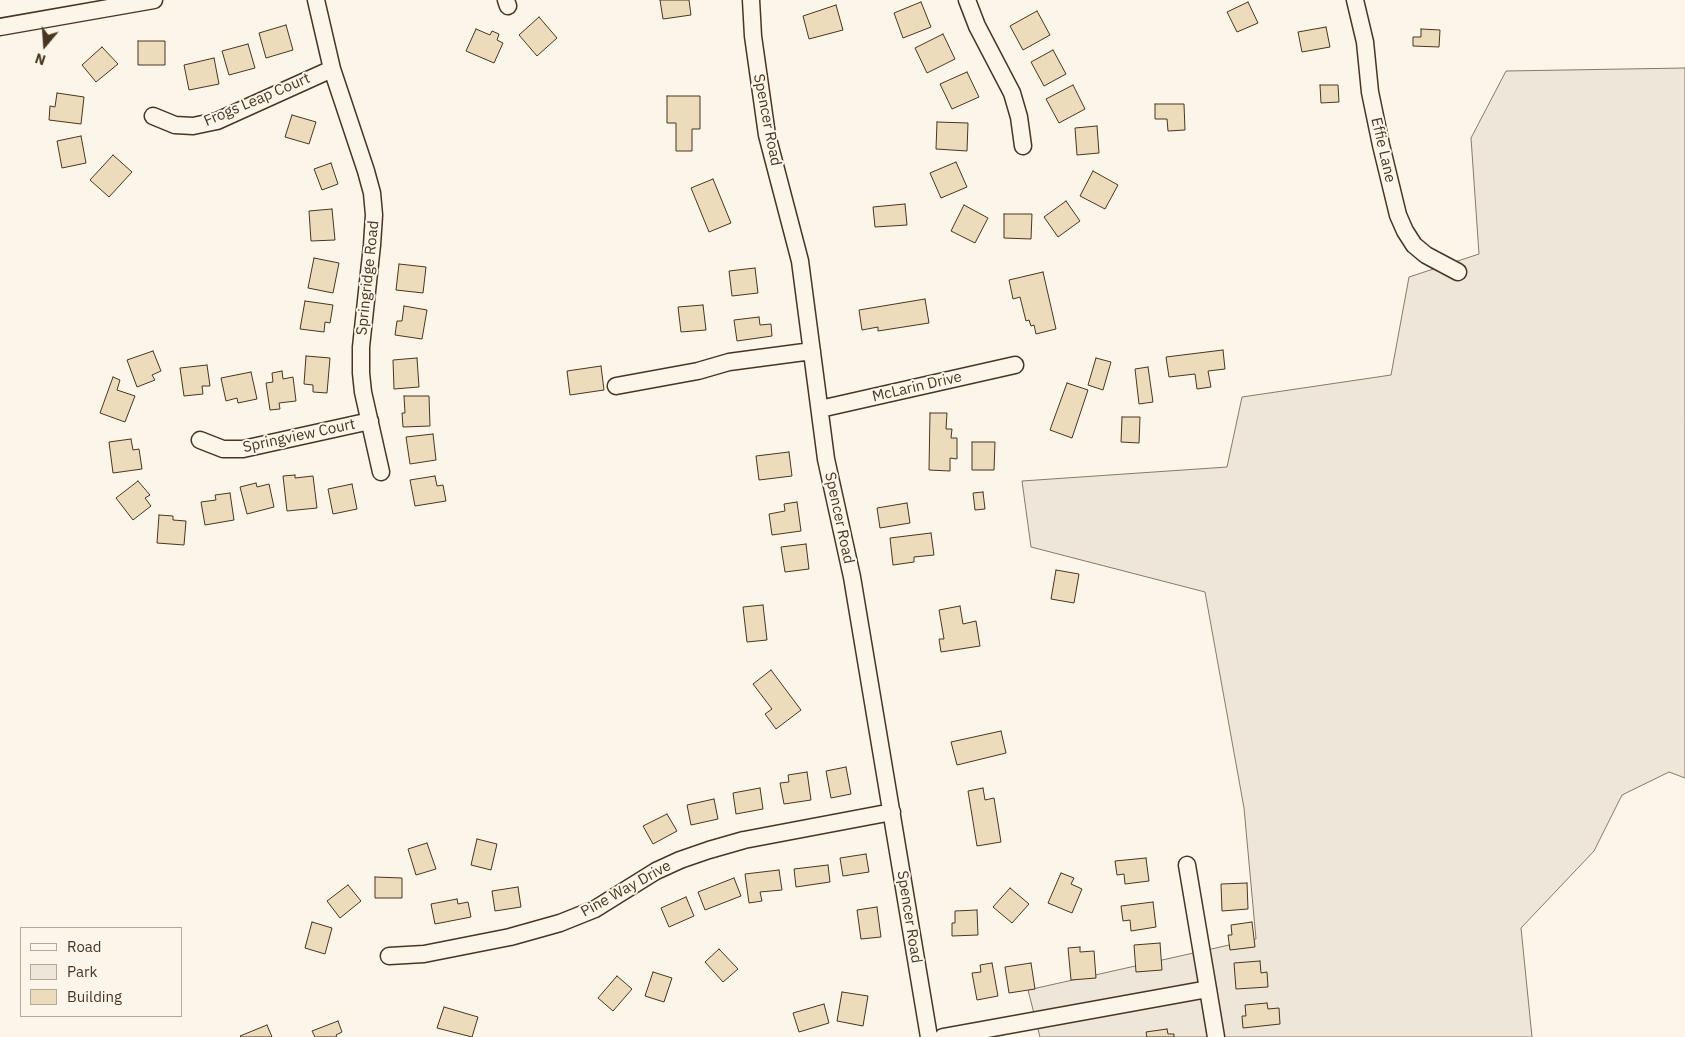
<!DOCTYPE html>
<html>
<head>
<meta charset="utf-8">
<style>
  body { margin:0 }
  #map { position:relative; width:1685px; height:1037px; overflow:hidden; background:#fbf6e9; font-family:"IBM Plex Sans",sans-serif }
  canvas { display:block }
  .legend { position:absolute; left:20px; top:927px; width:162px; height:90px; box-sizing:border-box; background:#fbf6e9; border:1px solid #b4a999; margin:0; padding:6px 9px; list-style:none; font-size:15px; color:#4a3520 }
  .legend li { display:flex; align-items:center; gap:10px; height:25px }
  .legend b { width:25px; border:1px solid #b4a999 }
  .north { position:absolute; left:20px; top:20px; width:50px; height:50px; -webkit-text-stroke:4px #fbf6e9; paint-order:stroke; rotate:198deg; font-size:14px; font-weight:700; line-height:20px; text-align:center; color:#4a3520 }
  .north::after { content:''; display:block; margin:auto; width:18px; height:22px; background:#4a3520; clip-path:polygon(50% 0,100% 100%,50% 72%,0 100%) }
</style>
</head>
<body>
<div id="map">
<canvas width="1685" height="1037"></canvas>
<ul class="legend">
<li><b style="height:6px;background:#fbf6e9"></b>Road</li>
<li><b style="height:14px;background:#ede6d9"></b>Park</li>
<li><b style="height:14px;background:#ecdcbc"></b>Building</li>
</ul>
<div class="north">N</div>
</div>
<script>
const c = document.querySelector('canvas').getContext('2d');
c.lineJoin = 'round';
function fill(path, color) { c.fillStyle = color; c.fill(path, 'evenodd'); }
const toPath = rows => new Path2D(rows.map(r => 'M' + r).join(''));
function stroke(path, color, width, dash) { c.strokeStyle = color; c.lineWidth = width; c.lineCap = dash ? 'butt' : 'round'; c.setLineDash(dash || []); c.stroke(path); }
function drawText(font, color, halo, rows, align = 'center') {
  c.font = font + ' "IBM Plex Sans",sans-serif'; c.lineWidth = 4; c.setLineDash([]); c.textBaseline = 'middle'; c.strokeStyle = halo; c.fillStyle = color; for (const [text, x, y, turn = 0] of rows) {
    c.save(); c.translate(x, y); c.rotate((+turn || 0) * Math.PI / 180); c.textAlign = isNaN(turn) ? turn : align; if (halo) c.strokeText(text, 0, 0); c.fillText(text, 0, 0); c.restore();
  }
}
const green = toPath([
  [1685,68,1685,778,1669,772,1622,795,1594,851,1521,928,1532,1037,1040,1037,1028,990,1256,939,1244,808,1205,592,1031,547,1022,481,1227,467,1242,397,1391,375,1409,277,1479,254,1471,138,1506,71,1685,68]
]);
fill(green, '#ede6d9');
stroke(green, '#887966', 1);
const building = toPath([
  [660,0,689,0,691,15,663,19,660,0],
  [921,2,931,27,903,38,894,13,921,2],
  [1248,2,1258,23,1237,32,1227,12,1248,2],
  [836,5,843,30,809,39,803,16,836,5],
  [1037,11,1050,35,1023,50,1010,26,1037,11],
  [539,17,557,38,537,56,519,35,539,17],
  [286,25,293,50,266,58,259,33,286,25],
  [1326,27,1330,47,1302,52,1298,32,1326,27],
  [476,29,490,35,492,31,499,34,497,40,503,43,494,63,466,51,476,29],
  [1421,29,1440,30,1439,47,1413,46,1413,37,1421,37,1421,29],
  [943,34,955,59,927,73,915,48,943,34],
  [138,41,165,41,165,65,138,65,138,41],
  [248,44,255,68,229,75,222,51,248,44],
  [102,47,118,64,96,82,82,65,102,47],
  [1053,50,1066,74,1044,86,1031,62,1053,50],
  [214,58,219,84,189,90,184,65,214,58],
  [967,72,979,97,952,109,940,84,967,72],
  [1073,85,1085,109,1059,123,1046,99,1073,85],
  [1320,85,1338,85,1339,102,1321,103,1320,85],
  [57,93,84,97,81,124,49,120,50,106,55,107,57,93],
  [667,96,700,96,700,129,692,129,692,151,676,151,676,123,667,123,667,96],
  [1155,104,1184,104,1185,130,1168,131,1167,119,1155,119,1155,104],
  [292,115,316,122,309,144,285,137,292,115],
  [937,122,968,123,967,151,936,149,937,122],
  [1097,126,1099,153,1077,155,1075,128,1097,126],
  [81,136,86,163,62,168,57,141,81,136],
  [113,155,132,172,109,197,90,180,113,155],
  [956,162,967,187,941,198,930,173,956,162],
  [331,163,338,184,322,190,314,169,331,163],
  [1093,171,1118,185,1105,209,1080,196,1093,171],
  [713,179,731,223,709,232,691,188,713,179],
  [1066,201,1080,221,1058,237,1044,217,1066,201],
  [905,204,907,225,875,227,873,207,905,204],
  [964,205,988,218,975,243,951,231,964,205],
  [332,209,335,240,311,241,309,211,332,209],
  [1004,214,1032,214,1031,239,1004,238,1004,214],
  [314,258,339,263,333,293,308,288,314,258],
  [399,264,426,267,423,293,396,290,399,264],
  [755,268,758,293,732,296,729,271,755,268],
  [1043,272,1056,329,1036,334,1034,325,1031,326,1029,320,1026,321,1020,297,1013,299,1009,280,1043,272],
  [925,299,929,323,878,331,878,327,862,330,859,310,925,299],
  [305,301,333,305,330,323,325,322,324,332,300,329,305,301],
  [703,305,706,330,681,332,678,307,703,305],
  [404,306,427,310,422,339,395,335,397,321,402,321,404,306],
  [759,317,760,325,771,324,772,336,737,341,734,320,759,317],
  [1223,350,1225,369,1208,371,1211,387,1197,389,1195,374,1169,377,1166,357,1223,350],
  [153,351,161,371,152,375,155,380,137,387,127,360,153,351],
  [306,356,330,358,327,393,313,392,313,385,304,384,306,356],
  [417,358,419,387,394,389,393,360,417,358],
  [1096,358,1111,362,1103,390,1088,385,1096,358],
  [207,365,210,386,202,386,203,394,184,396,180,368,207,365],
  [601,366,604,390,570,395,567,371,601,366],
  [1148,367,1153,402,1139,404,1135,369,1148,367],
  [282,371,283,379,293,377,296,401,279,403,280,409,270,410,266,383,273,382,272,373,282,371],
  [251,372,257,399,238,403,237,398,226,401,221,378,251,372],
  [113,377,120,380,117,390,135,396,125,422,100,413,113,377],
  [1067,383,1088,390,1072,438,1050,430,1067,383],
  [404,396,429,396,430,426,403,427,402,413,405,413,404,396],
  [930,413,947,413,946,429,952,429,951,438,957,438,957,459,950,458,950,471,929,470,930,413],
  [1122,417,1140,417,1139,443,1121,442,1122,417],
  [433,434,436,460,410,464,406,437,433,434],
  [131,439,133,450,139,449,142,469,113,473,109,442,131,439],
  [972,442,995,442,994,470,972,470,972,442],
  [789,452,792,476,759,480,756,456,789,452],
  [295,475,295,478,313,476,317,508,287,511,283,476,295,475],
  [435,476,437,486,443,485,446,501,415,506,410,480,435,476],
  [138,481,150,495,145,498,151,506,133,520,116,498,138,481],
  [256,483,257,487,269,484,274,507,247,514,240,487,256,483],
  [352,484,357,509,333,514,328,489,352,484],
  [983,492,985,509,975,510,973,493,983,492],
  [230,493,234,520,205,525,201,502,216,500,215,495,230,493],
  [797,502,801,531,772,535,769,514,785,511,784,504,797,502],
  [907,503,910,523,880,528,877,508,907,503],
  [159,515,173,516,173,520,186,521,184,545,157,543,159,515],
  [931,533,934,555,914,557,914,562,893,565,890,538,931,533],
  [806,544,809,569,785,572,781,547,806,544],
  [1056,570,1079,574,1074,603,1051,599,1056,570],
  [763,605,767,640,747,642,743,607,763,605],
  [960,606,963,624,976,621,980,646,941,652,939,639,944,639,939,610,960,606],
  [771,670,801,710,776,729,765,714,772,709,753,684,771,670],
  [1001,731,1006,753,957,765,951,742,1001,731],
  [846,767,851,794,831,798,826,771,846,767],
  [807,772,811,800,784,804,780,783,789,782,788,775,807,772],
  [760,788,763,809,736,814,733,793,760,788],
  [983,788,985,800,994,798,1001,842,977,846,968,791,983,788],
  [714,799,718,819,691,825,687,805,714,799],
  [667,814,677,831,653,844,643,826,667,814],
  [477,839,497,844,491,870,471,865,477,839],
  [427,843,436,869,416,875,408,849,427,843],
  [866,854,869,872,843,876,840,858,866,854],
  [1146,858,1149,881,1125,884,1124,874,1117,875,1115,861,1146,858],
  [828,865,830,882,796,887,794,869,828,865],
  [779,870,782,890,760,892,762,901,749,903,745,874,779,870],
  [1061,873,1074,878,1071,884,1082,889,1072,913,1048,903,1061,873],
  [375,877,402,878,402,898,375,898,375,877],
  [734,878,741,896,705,910,698,892,734,878],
  [1247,883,1248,909,1222,911,1221,884,1247,883],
  [348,885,361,901,340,918,327,901,348,885],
  [518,887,521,907,495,911,492,891,518,887],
  [1010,888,1029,904,1012,923,993,907,1010,888],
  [686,897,694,916,669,927,661,908,686,897],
  [457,899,458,904,468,902,471,917,435,924,431,904,457,899],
  [1153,902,1156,927,1131,931,1130,920,1123,921,1121,906,1153,902],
  [877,907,881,937,861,939,857,910,877,907],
  [977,910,978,935,952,936,952,923,955,923,955,911,977,910],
  [312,922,332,928,325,954,305,948,312,922],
  [1252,922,1255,947,1230,950,1228,935,1232,935,1231,925,1252,922],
  [1160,943,1162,970,1136,972,1134,945,1160,943],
  [1080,947,1080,952,1094,951,1096,978,1071,980,1068,948,1080,947],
  [719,949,738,969,723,982,705,962,719,949],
  [1260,961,1261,973,1267,972,1268,987,1236,989,1234,963,1260,961],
  [992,963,998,996,977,1000,972,973,981,972,980,965,992,963],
  [1031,963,1035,989,1009,993,1005,967,1031,963],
  [653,972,672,978,664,1002,645,996,653,972],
  [617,976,632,989,613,1011,598,998,617,976],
  [842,992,868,996,863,1026,837,1021,842,992],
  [1267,1003,1268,1009,1279,1008,1280,1024,1243,1028,1242,1016,1246,1016,1245,1005,1267,1003],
  [824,1004,829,1023,799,1032,793,1013,824,1004],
  [444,1007,478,1017,472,1037,437,1028,444,1007],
  [338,1021,342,1032,336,1035,337,1037,315,1037,312,1031,338,1021],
  [267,1025,272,1037,241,1037,240,1036,267,1025],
  [1167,1029,1168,1034,1174,1034,1174,1037,1147,1037,1146,1032,1167,1029]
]);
fill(building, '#ecdcbc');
stroke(building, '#4a3520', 1);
const minor = toPath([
  [316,0,332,69,366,171,372,193,374,215,372,245,361,347,361,373,363,392,381,472],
  [506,0,508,6],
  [751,0,753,36,767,135,800,261,826,459,852,577,929,1037],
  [967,0,977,26,1012,93,1019,117,1023,146],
  [1355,0,1365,42,1370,92,1381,145,1398,215,1405,231,1414,245,1426,255,1458,272],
  [0,27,154,0],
  [153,116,175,125,193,126,217,121,332,69],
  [616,386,698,371,729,362,812,351],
  [820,409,1015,365],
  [200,440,223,449,243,449,370,421],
  [389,956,424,954,510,937,560,923,595,909,656,871,680,860,709,850,744,840,892,812],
  [1208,989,1216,1037],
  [943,1037,1208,989,1187,865]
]);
stroke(minor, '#4a3520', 19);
stroke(minor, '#fbf6e9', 16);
drawText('15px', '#4a3520', '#fbf6e9', [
  ["Frogs Leap Court",257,100,-23],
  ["Spencer Road",767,120,79],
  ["Effie Lane",1383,150,77],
  ["Springridge Road",368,278,-84],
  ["McLarin Drive",917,387,-13],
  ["Springview Court",299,436,-12],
  ["Spencer Road",839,518,78],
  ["Pine Way Drive",626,889,-29],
  ["Spencer Road",909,917,81]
]);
</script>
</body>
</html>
